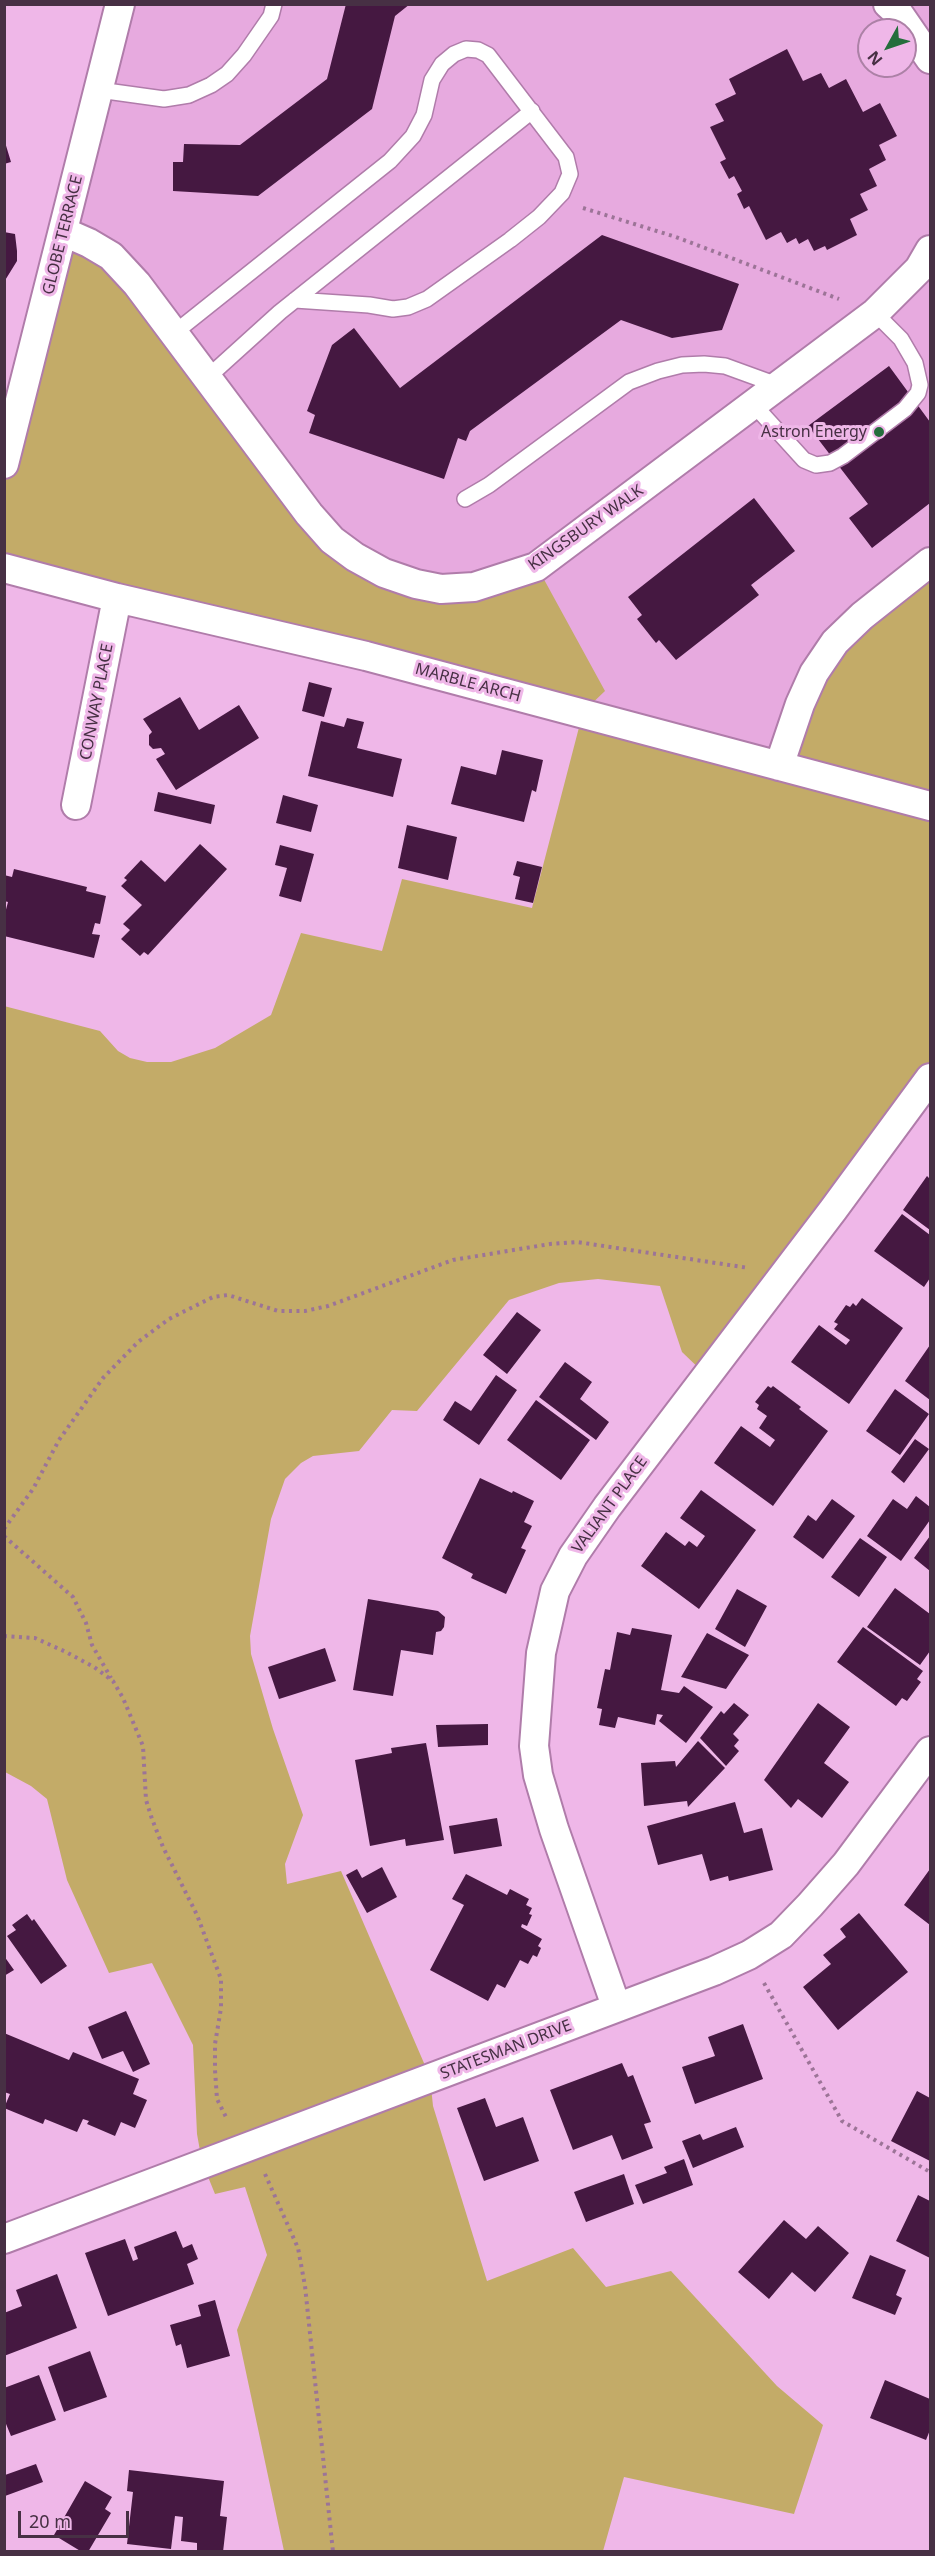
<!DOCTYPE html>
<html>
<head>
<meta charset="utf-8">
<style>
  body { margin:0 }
  #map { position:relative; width:935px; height:2556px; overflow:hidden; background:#efb7e8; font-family:"Noto Sans",sans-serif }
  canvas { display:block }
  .frame { position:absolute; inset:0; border:6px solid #473044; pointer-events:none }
  .north { position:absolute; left:857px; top:18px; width:60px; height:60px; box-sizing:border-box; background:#efb7e8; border:2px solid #ac81a6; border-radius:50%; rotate:230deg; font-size:16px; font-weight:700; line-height:24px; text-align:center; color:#473044 }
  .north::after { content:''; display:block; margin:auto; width:21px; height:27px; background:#246e3c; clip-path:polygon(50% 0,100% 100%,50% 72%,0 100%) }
  .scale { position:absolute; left:18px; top:2511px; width:111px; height:27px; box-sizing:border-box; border:3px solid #473044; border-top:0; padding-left:8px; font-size:18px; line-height:21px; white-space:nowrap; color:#473044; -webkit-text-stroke:4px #efb7e8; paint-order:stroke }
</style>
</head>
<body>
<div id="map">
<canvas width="935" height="2556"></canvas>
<div class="frame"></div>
<div class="north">N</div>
<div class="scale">20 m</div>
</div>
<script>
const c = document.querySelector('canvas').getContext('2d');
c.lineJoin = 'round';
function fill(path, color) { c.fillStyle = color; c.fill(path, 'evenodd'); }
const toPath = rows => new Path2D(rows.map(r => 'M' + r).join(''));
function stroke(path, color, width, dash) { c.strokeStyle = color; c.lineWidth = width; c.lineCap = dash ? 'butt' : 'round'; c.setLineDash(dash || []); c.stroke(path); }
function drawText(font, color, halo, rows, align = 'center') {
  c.font = font + ' "Noto Sans",sans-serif'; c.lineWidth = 6; c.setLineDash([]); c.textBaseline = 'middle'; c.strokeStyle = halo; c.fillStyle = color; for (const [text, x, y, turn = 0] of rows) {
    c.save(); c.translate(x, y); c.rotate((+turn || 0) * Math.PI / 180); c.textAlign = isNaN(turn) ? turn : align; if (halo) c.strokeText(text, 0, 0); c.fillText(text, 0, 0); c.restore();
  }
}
fill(toPath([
  [118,5,930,5,930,560,777,765,584,711,472,583,356,554,62,231],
  [869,30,905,30,905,66,869,66]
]), '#e7aadf');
fill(toPath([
  [62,231,91,241,332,535,442,586,535,563,605,691,584,711,777,765,815,670,930,560,930,1081,708,1377,682,1352,660,1286,598,1279,559,1283,509,1300,417,1411,392,1410,359,1451,313,1456,301,1463,285,1479,271,1519,250,1636,251,1654,273,1729,303,1815,285,1864,287,1884,341,1871,430,2077,433,2106,487,2281,573,2248,606,2287,671,2271,777,2386,823,2425,794,2514,624,2477,603,2551,284,2551,237,2330,267,2255,245,2187,215,2194,202,2162,197,2134,193,2045,152,1963,109,1973,67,1880,47,1799,31,1786,5,1772,4,1006,100,1031,118,1051,130,1058,147,1062,171,1062,215,1048,271,1015,301,933,382,951,402,879,532,908,583,712,5,567,5,456]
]), '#c3ab68');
fill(toPath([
  [346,4,410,4,395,16,372,109,258,196,173,191,173,162,183,162,184,144,240,145,327,79],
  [787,49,803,81,821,73,829,88,846,79,863,112,880,103,897,136,879,145,886,160,869,169,877,186,860,194,868,210,850,219,857,235,827,250,825,246,814,251,808,239,799,244,796,238,787,243,781,232,766,240,749,206,744,209,737,194,742,191,734,176,729,179,720,162,726,159,710,127,724,121,715,104,736,94,729,79],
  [4,139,11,162,4,164],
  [4,232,15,234,17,251,17,261,4,282],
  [602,235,739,284,722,330,672,338,621,320,470,431,466,441,458,438,444,479,309,433,315,415,307,411,332,345,354,328,400,388],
  [889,366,930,422,930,503,872,548,849,518,868,504,808,426],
  [754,498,795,551,751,585,759,595,676,660,659,640,656,643,637,619,642,615,628,597],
  [309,682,332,688,324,717,302,711],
  [180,697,199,730,239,705,259,738,176,790,156,759,165,754,161,748,153,749,149,745,149,735,152,732,143,719],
  [347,718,364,722,357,748,402,759,393,797,308,776,321,721,344,727],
  [502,750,543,760,536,792,532,790,524,822,451,804,461,766,496,775],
  [158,792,215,805,211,824,154,811],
  [283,795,318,805,311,832,276,823],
  [407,825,457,837,448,880,398,868],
  [200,844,227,869,148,955,144,952,140,956,121,939,130,930,123,924,142,905,121,886,127,880,124,878,141,860,165,882],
  [280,845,314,854,301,902,279,896,287,868,275,865],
  [517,861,542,867,533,903,515,899,520,877,513,875],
  [14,869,87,887,86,891,106,896,100,924,95,923,92,934,100,935,94,958,4,936,4,917,8,902,4,901,4,875,12,877],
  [927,1176,930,1179,930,1230,903,1210],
  [902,1214,930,1235,930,1278,924,1287,874,1251],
  [862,1298,903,1328,849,1404,791,1362,819,1325,846,1345,850,1340,834,1329,838,1324,834,1322,846,1305,850,1307,853,1303,856,1306],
  [517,1312,541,1330,507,1374,483,1355],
  [930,1345,930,1400,905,1381],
  [565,1362,592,1382,580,1399,609,1422,596,1440,539,1397],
  [496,1375,517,1390,479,1445,443,1420,455,1401,471,1411],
  [768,1386,771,1388,773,1386,801,1407,799,1409,828,1431,773,1506,714,1463,741,1426,770,1447,772,1444,775,1440,759,1428,767,1416,757,1409,759,1405,755,1402],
  [895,1389,929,1414,900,1455,866,1431],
  [536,1400,590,1440,561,1480,507,1440],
  [915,1439,929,1449,904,1483,891,1472],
  [480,1478,512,1493,513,1491,534,1501,524,1522,532,1526,521,1548,526,1550,506,1594,471,1578,473,1574,442,1558],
  [701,1490,756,1530,699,1609,641,1566,666,1532,685,1546,689,1541,697,1547,705,1536,680,1518],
  [916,1496,930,1507,930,1520,901,1561,867,1536,893,1499,907,1509],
  [832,1499,855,1516,823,1559,793,1537,808,1515,816,1521],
  [930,1536,930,1571,914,1558],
  [860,1538,887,1557,859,1597,831,1577],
  [895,1588,930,1614,930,1651,920,1665,867,1627],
  [737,1589,767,1606,745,1647,715,1629],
  [368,1599,438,1611,445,1617,444,1627,441,1631,436,1632,433,1655,401,1650,393,1696,353,1690],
  [863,1627,923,1671,917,1679,921,1682,907,1701,902,1698,896,1706,837,1662],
  [632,1628,672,1635,661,1690,679,1693,684,1686,713,1707,686,1743,659,1721,663,1715,657,1714,655,1725,618,1717,615,1728,599,1725,602,1709,597,1708,605,1669,610,1670,617,1632,630,1635],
  [707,1633,749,1655,726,1689,681,1677],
  [325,1648,336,1681,279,1699,268,1667],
  [734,1703,749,1715,733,1734,739,1740,734,1746,739,1751,726,1766,700,1738,721,1711,724,1714],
  [818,1703,850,1727,824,1763,849,1782,822,1818,798,1799,791,1808,764,1780],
  [488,1724,488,1745,438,1747,436,1725],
  [698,1741,725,1768,688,1807,687,1801,644,1806,641,1763,675,1761,676,1767],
  [426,1743,444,1840,406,1846,405,1839,370,1846,355,1760,392,1753,391,1748],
  [735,1802,744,1833,762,1828,773,1870,729,1881,728,1876,710,1881,702,1854,658,1865,647,1826],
  [497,1818,502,1846,454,1854,449,1826],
  [382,1867,397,1897,367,1913,346,1875,357,1869,362,1878],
  [930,1869,930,1925,904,1905],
  [466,1874,507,1895,510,1889,529,1899,526,1905,532,1908,529,1914,532,1915,527,1926,522,1924,521,1927,542,1939,538,1946,541,1948,537,1957,533,1955,528,1964,520,1960,505,1988,497,1984,488,2001,430,1970,464,1905,452,1899],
  [859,1913,908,1972,838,2030,803,1987,831,1964,823,1955,846,1937,840,1929],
  [27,1914,32,1921,34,1919,67,1966,41,1984,7,1936,16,1930,12,1925],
  [4,1956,14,1970,4,1976],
  [126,2011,150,2064,133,2072,123,2051,102,2059,88,2027],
  [743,2024,763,2079,695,2104,682,2067,715,2056,708,2037],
  [4,2033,69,2060,73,2052,139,2079,133,2094,147,2100,135,2128,121,2122,115,2136,87,2124,89,2121,83,2119,77,2132,45,2119,43,2124,4,2108,10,2094,4,2092],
  [622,2063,628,2077,633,2075,651,2122,644,2124,653,2148,622,2160,612,2135,573,2150,550,2090],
  [917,2091,930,2098,930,2161,891,2141],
  [485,2098,496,2127,523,2117,539,2161,484,2181,457,2108],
  [736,2127,744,2147,693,2168,682,2141,700,2134,703,2140],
  [684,2159,693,2185,643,2204,635,2185,667,2173,664,2167],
  [624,2174,634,2204,586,2222,574,2192],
  [918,2195,930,2201,930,2258,896,2241],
  [784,2220,806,2239,818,2226,849,2253,815,2292,792,2272,769,2299,738,2272],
  [176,2231,183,2248,192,2244,198,2259,187,2264,194,2284,108,2316,85,2253,125,2239,133,2261,138,2259,134,2247],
  [870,2255,906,2270,896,2295,902,2298,895,2315,852,2298],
  [57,2274,77,2328,4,2356,4,2313,22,2306,16,2290],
  [215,2300,230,2356,187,2368,181,2344,176,2346,170,2325,201,2316,198,2305],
  [90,2351,107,2397,64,2412,48,2367],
  [39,2375,56,2420,11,2436,4,2419,4,2388],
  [885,2380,930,2399,930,2430,926,2440,870,2418],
  [36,2464,43,2482,5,2496,5,2475],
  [129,2470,224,2481,220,2516,227,2517,223,2552,197,2550,197,2543,181,2541,183,2517,175,2516,171,2549,127,2544,133,2492,127,2491],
  [85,2481,112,2497,105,2509,111,2513,88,2552,82,2552,54,2535]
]), '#451841');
const lane = toPath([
  [99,90,164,99,189,95,211,85,227,74,244,55,271,16,274,4],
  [173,334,390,161,413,136,424,115,432,80,442,64,454,54,466,49,478,50,488,55,566,157,570,174,562,193,539,217,510,240,427,299,408,307,393,309,369,305,295,300],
  [207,378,280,312,532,111],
  [754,405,804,460,816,465,830,463,843,456,905,409,918,393,920,385,915,363,901,339,875,313],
  [465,499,489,485,629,382,658,371,682,365,704,364,725,366,780,386]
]);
const street = toPath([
  [888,4,899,14,930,59],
  [64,232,89,243,111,256,137,284,309,514,332,540,355,557,384,573,416,584,441,589,474,587,536,567,875,313,919,269,930,250],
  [4,464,120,4],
  [4,568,117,598,366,656,930,806],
  [779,766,800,704,814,673,835,642,862,616,930,562],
  [76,805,117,598],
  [616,2006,554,1829,538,1775,534,1746,541,1653,555,1591,573,1556,607,1507,833,1210,930,1078],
  [4,2239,714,1971,749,1955,781,1935,810,1905,846,1864,930,1751]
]);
stroke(lane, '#b07caa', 18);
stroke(street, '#b07caa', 32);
stroke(toPath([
  [583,208,676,237,839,299],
  [4,1529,33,1489,59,1440,103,1378,138,1342,169,1319,213,1297,228,1295,278,1311,305,1311,328,1306,453,1260,550,1244,577,1242,749,1268],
  [4,1536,73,1597,86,1623,92,1645,111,1678],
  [4,1636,35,1638,66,1652,94,1667,113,1681,123,1698,143,1746,146,1800,152,1819,163,1847,197,1915,221,1979,221,2008,215,2044,215,2070,217,2099,227,2119],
  [764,1983,842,2121,930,2172],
  [265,2174,298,2248,305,2286,333,2552]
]), '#9c7497', 4, [3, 4.5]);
stroke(lane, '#fff', 15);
stroke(street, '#fff', 28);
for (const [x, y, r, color] of [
  [879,432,6,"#246e3c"]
]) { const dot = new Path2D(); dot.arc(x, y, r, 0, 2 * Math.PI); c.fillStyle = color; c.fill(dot); stroke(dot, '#efb7e8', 2); }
drawText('16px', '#473044', '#efb7e8', [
  ["GLOBE TERRACE",63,235,-76],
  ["KINGSBURY WALK",586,528,-35],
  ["MARBLE ARCH",468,683,15],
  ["CONWAY PLACE",97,702,-79],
  ["VALIANT PLACE",610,1505,-54],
  ["STATESMAN DRIVE",506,2050,-21]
]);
drawText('16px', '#473044', '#efb7e8', [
  ["Astron Energy",867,432]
], 'right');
</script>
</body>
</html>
